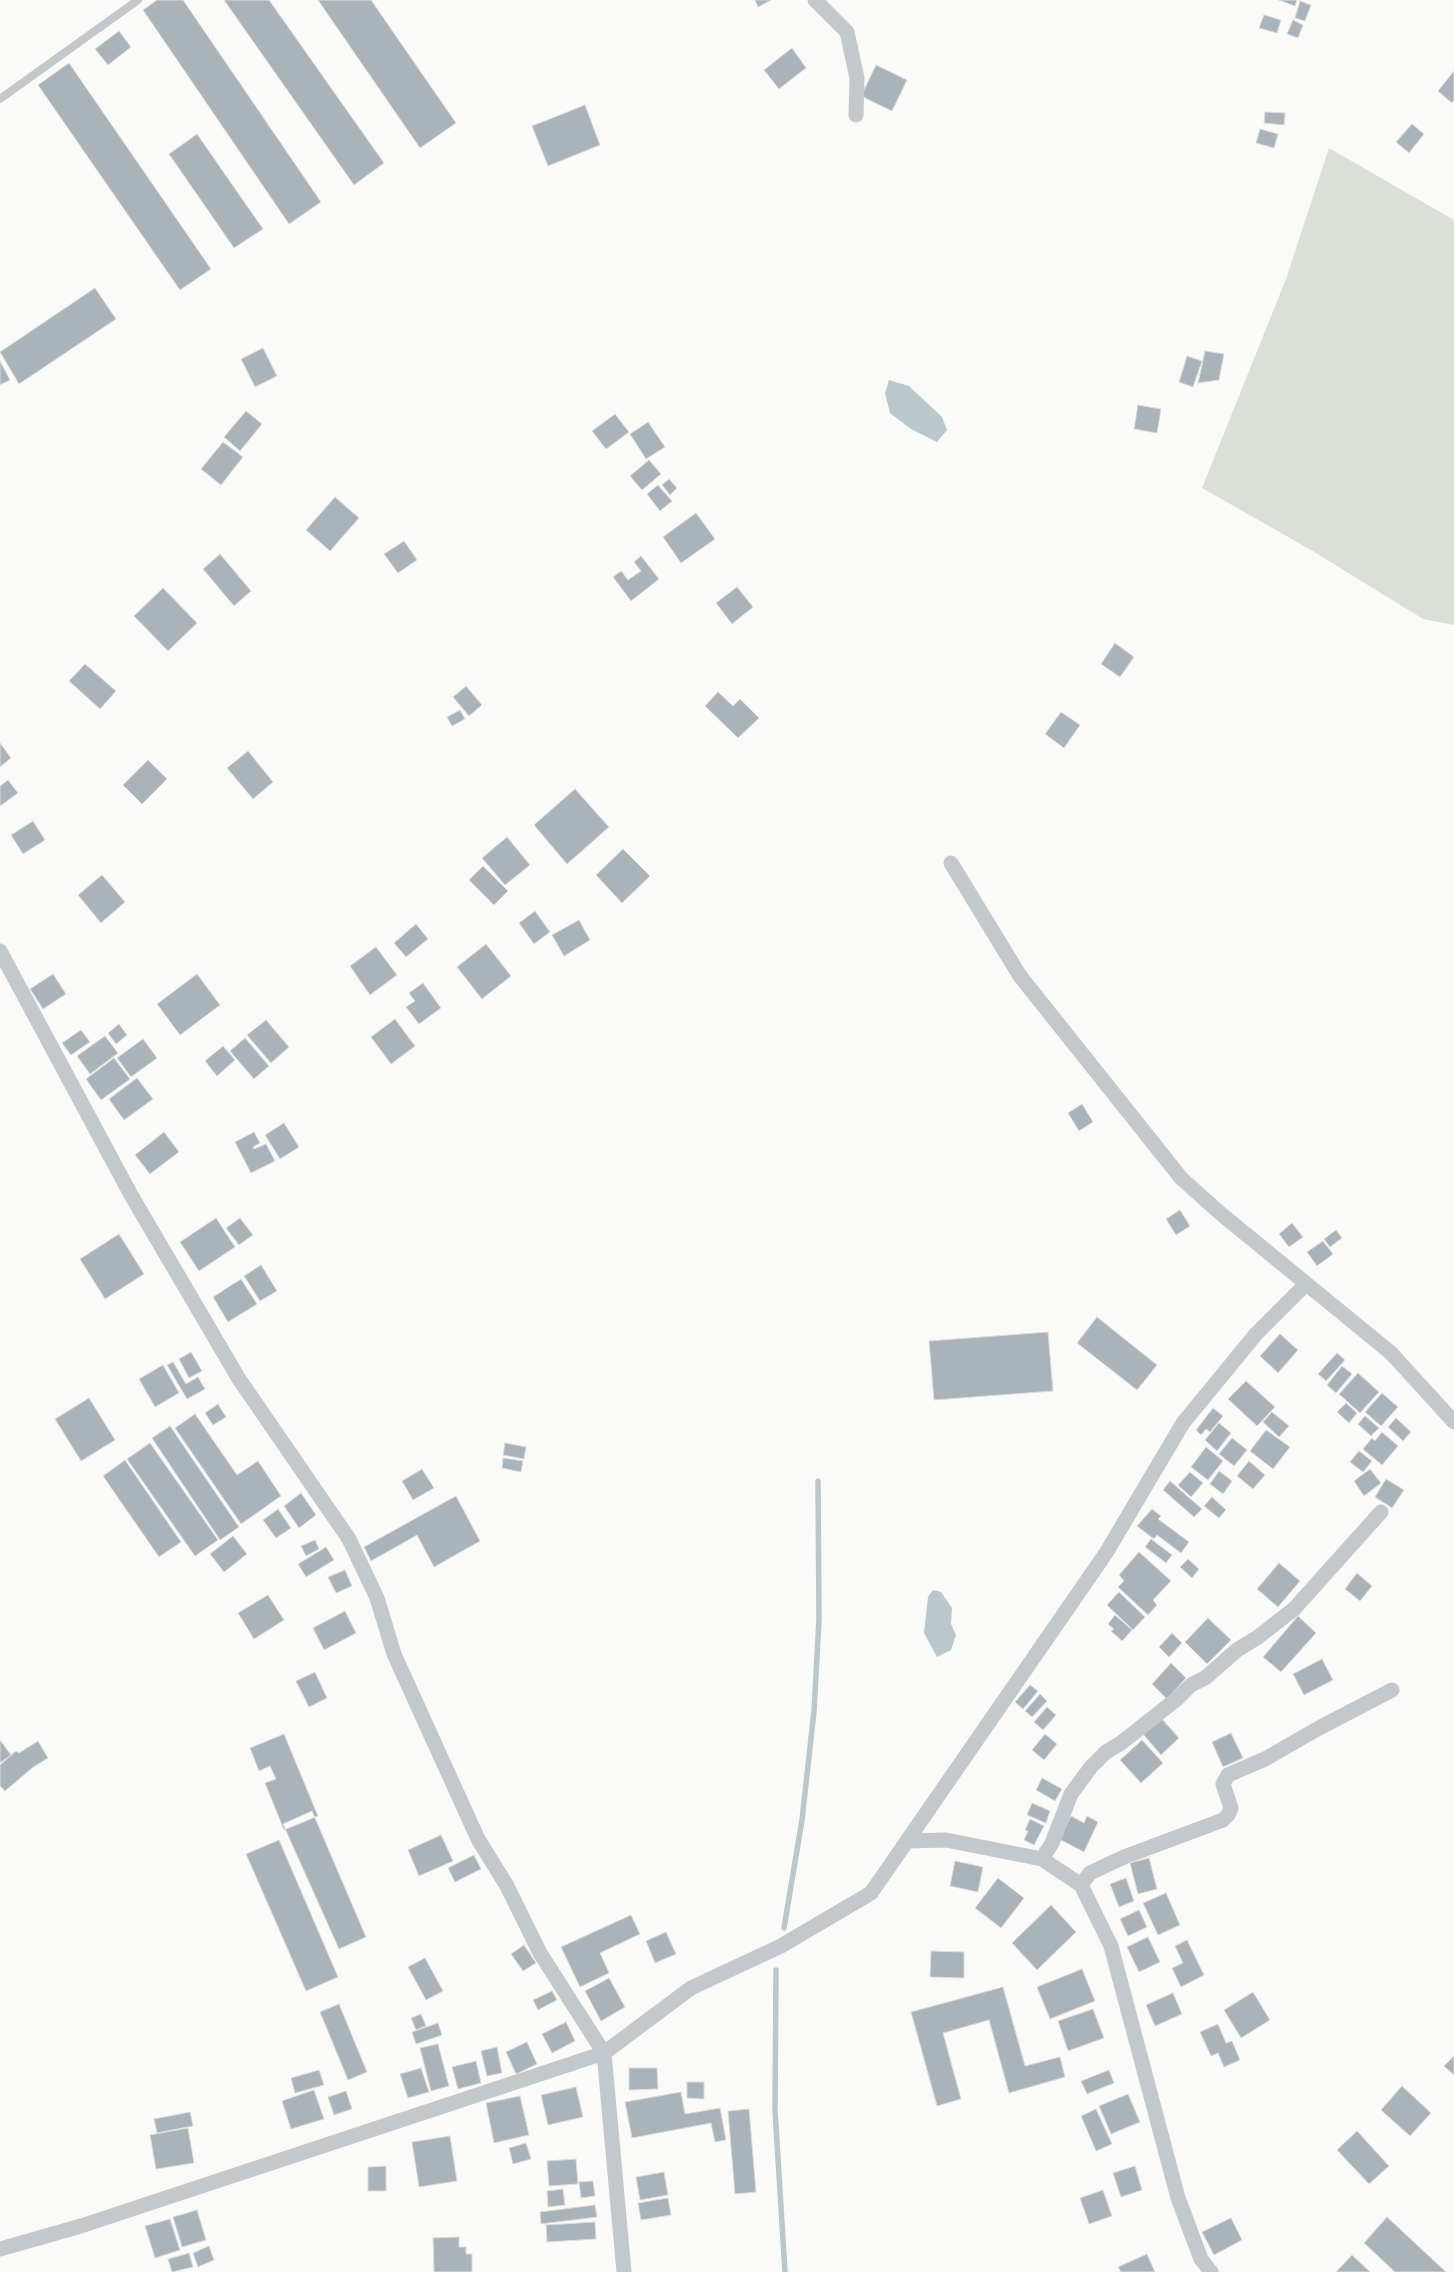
<!DOCTYPE html>
<html>
<head>
<meta charset="utf-8">
<style>
  body { margin:0 }
  canvas { display:block; background:#fafaf8 }
</style>
</head>
<body>
<canvas width="1454" height="2272"></canvas>
<script>
const c = document.querySelector('canvas').getContext('2d');
c.lineJoin = 'round';
function fill(path, color) { c.fillStyle = color; c.fill(path, 'evenodd'); }
const toPath = rows => new Path2D(rows.map(r => 'M' + r).join(''));
function stroke(path, color, width, dash) { c.strokeStyle = color; c.lineWidth = width; c.lineCap = dash ? 'butt' : 'round'; c.setLineDash(dash || []); c.stroke(path); }
fill(toPath([
  [1329,148,1454,220,1454,625,1423,619,1311,550,1202,488,1286,279]
]), '#dadfd7');
fill(toPath([
  [889,380,909,386,942,417,947,430,937,442,911,429,890,413,885,393],
  [933,1590,941,1592,952,1608,951,1624,956,1635,951,1650,937,1657,924,1633,928,1597]
]), '#bbc7cb');
stroke(toPath([
  [784,1928,802,1820,814,1711,819,1620,818,1481],
  [776,1970,775,2110,785,2272]
]), '#bbc7cb', 5.5);
const building = toPath([
  [157,0,183,0,321,202,289,224,143,10,157,0],
  [224,0,269,0,384,163,354,185,224,0],
  [318,0,371,0,456,123,420,148,318,0],
  [755,0,771,0,758,7,755,0],
  [1279,0,1297,0,1295,6,1279,0],
  [1300,1,1311,5,1305,21,1295,18,1300,1],
  [1264,15,1281,20,1277,33,1259,28,1264,15],
  [1293,20,1303,25,1298,38,1287,34,1293,20],
  [119,31,131,47,108,65,95,49,119,31],
  [792,48,806,68,779,89,764,70,792,48],
  [69,63,211,269,180,290,38,85,69,63],
  [876,65,907,80,892,111,861,96,876,65],
  [1454,71,1454,100,1452,103,1438,91,1454,71],
  [585,105,600,145,548,166,532,126,585,105],
  [1265,112,1285,113,1284,125,1264,123,1265,112],
  [1412,124,1424,134,1409,153,1396,142,1412,124],
  [1260,129,1278,134,1274,148,1256,143,1260,129],
  [197,134,263,229,234,248,169,154,197,134],
  [95,288,116,319,19,384,0,352,95,288],
  [263,348,277,376,255,387,241,359,263,348],
  [1205,351,1224,354,1219,380,1198,383,1205,351],
  [1187,356,1202,361,1193,387,1179,382,1187,356],
  [0,361,10,380,0,385,0,361],
  [1138,405,1161,409,1157,433,1134,429,1138,405],
  [246,411,262,424,240,451,224,437,246,411],
  [615,414,629,432,606,449,592,431,615,414],
  [648,422,665,447,646,459,630,434,648,422],
  [223,442,243,457,221,485,201,469,223,442],
  [649,460,661,474,642,490,630,476,649,460],
  [669,479,677,488,670,495,662,485,669,479],
  [658,485,672,501,660,511,647,494,658,485],
  [335,497,359,518,330,551,306,530,335,497],
  [696,513,715,539,681,563,663,537,696,513],
  [404,541,417,560,398,573,384,554,404,541],
  [220,554,251,591,234,606,203,569,220,554],
  [641,556,659,579,631,601,613,577,621,571,628,580,641,571,634,562,641,556],
  [737,587,753,607,732,624,716,603,737,587],
  [163,588,197,623,168,651,134,616,163,588],
  [1115,643,1134,657,1120,677,1101,664,1115,643],
  [85,664,116,691,100,709,69,681,85,664],
  [466,686,482,705,469,716,453,697,466,686],
  [718,692,733,706,740,699,759,718,738,738,705,706,718,692],
  [460,710,465,719,452,726,447,717,460,710],
  [1061,712,1080,725,1064,748,1045,734,1061,712],
  [0,743,11,758,0,767,0,743],
  [248,751,273,782,253,799,227,768,248,751],
  [148,760,167,779,142,804,123,785,148,760],
  [8,780,18,793,0,806,0,786,8,780],
  [575,789,609,827,567,864,534,825,575,789],
  [33,821,45,840,23,854,11,835,33,821],
  [507,837,530,865,505,885,482,858,507,837],
  [623,849,650,876,622,903,596,875,623,849],
  [483,866,508,891,494,905,469,880,483,866],
  [102,875,125,902,101,923,78,895,102,875],
  [535,911,550,932,534,944,519,923,535,911],
  [579,920,590,940,564,956,552,935,579,920],
  [416,924,428,939,406,957,394,943,416,924],
  [486,944,511,976,482,999,457,967,486,944],
  [376,947,397,975,370,995,350,966,376,947],
  [53,974,66,994,43,1009,30,989,53,974],
  [197,974,220,1005,180,1035,157,1004,197,974],
  [423,983,441,1008,419,1024,406,1007,415,1001,409,993,423,983],
  [395,1019,415,1046,391,1064,371,1037,395,1019],
  [266,1020,289,1047,271,1063,247,1035,266,1020],
  [119,1024,127,1035,116,1044,108,1033,119,1024],
  [81,1030,90,1042,71,1055,62,1043,81,1030],
  [105,1036,118,1053,90,1074,77,1056,105,1036],
  [245,1038,269,1066,254,1079,230,1051,245,1038],
  [143,1039,157,1058,131,1077,117,1058,143,1039],
  [223,1046,235,1060,217,1076,205,1061,223,1046],
  [114,1058,130,1079,101,1100,86,1079,114,1058],
  [137,1078,153,1099,124,1120,109,1099,137,1078],
  [1082,1104,1093,1122,1079,1131,1068,1113,1082,1104],
  [284,1123,299,1147,280,1159,265,1135,284,1123],
  [164,1132,179,1152,150,1174,135,1155,164,1132],
  [254,1132,260,1143,253,1147,254,1149,266,1144,275,1161,251,1173,235,1142,254,1132],
  [1180,1210,1190,1226,1176,1235,1166,1219,1180,1210],
  [216,1218,235,1247,199,1271,180,1242,216,1218],
  [240,1218,253,1235,239,1245,226,1228,240,1218],
  [1292,1223,1303,1237,1289,1247,1279,1234,1292,1223],
  [1336,1230,1342,1238,1330,1247,1324,1239,1336,1230],
  [119,1234,144,1274,105,1299,80,1259,119,1234],
  [1323,1241,1333,1254,1317,1266,1307,1252,1323,1241],
  [261,1265,277,1291,260,1301,244,1276,261,1265],
  [241,1279,257,1304,228,1322,213,1297,241,1279],
  [1097,1317,1157,1365,1137,1390,1077,1343,1097,1317],
  [1048,1332,1053,1391,934,1400,929,1341,1048,1332],
  [1280,1334,1298,1350,1278,1373,1260,1356,1280,1334],
  [191,1352,202,1371,189,1378,179,1359,191,1352],
  [1337,1353,1345,1360,1326,1381,1318,1374,1337,1353],
  [173,1362,186,1384,198,1377,205,1389,187,1399,167,1365,173,1362],
  [163,1365,179,1393,155,1407,139,1379,163,1365],
  [1342,1366,1352,1374,1336,1393,1327,1385,1342,1366],
  [1358,1373,1379,1392,1360,1413,1339,1394,1358,1373],
  [1246,1381,1275,1407,1257,1426,1228,1399,1246,1381],
  [1382,1393,1398,1407,1381,1426,1365,1412,1382,1393],
  [89,1398,115,1440,81,1461,55,1419,89,1398],
  [1346,1403,1357,1413,1349,1423,1337,1412,1346,1403],
  [218,1404,226,1417,213,1425,205,1413,218,1404],
  [1213,1408,1223,1416,1210,1432,1206,1429,1201,1435,1196,1430,1213,1408],
  [1272,1412,1289,1426,1279,1437,1263,1422,1272,1412],
  [195,1414,237,1475,258,1461,281,1496,241,1524,175,1428,195,1414],
  [1365,1416,1379,1428,1371,1436,1358,1424,1365,1416],
  [1396,1418,1411,1432,1403,1441,1388,1427,1396,1418],
  [1219,1423,1231,1433,1217,1451,1205,1440,1219,1423],
  [170,1426,239,1527,220,1540,152,1438,170,1426],
  [1266,1430,1290,1447,1273,1469,1250,1451,1266,1430],
  [1382,1432,1398,1446,1382,1465,1363,1449,1372,1438,1375,1441,1382,1432],
  [1232,1438,1247,1450,1234,1466,1219,1454,1232,1438],
  [150,1443,218,1540,195,1556,127,1459,150,1443],
  [505,1443,526,1447,524,1459,503,1455,505,1443],
  [1206,1447,1223,1461,1208,1480,1191,1467,1206,1447],
  [1359,1451,1372,1461,1363,1472,1350,1462,1359,1451],
  [503,1458,523,1461,521,1472,502,1468,503,1458],
  [125,1460,181,1542,159,1557,103,1476,125,1460],
  [1249,1461,1265,1475,1253,1489,1237,1476,1249,1461],
  [422,1469,434,1488,413,1500,402,1481,422,1469],
  [1370,1469,1381,1483,1364,1496,1354,1481,1370,1469],
  [1219,1471,1232,1481,1223,1494,1210,1484,1219,1471],
  [1190,1472,1203,1483,1191,1497,1178,1485,1190,1472],
  [1386,1479,1404,1490,1392,1508,1375,1497,1386,1479],
  [1170,1481,1202,1509,1194,1517,1163,1490,1170,1481],
  [301,1493,316,1515,299,1528,284,1506,301,1493],
  [456,1496,480,1541,434,1567,417,1535,371,1561,364,1547,456,1496],
  [1212,1497,1226,1510,1219,1518,1204,1506,1212,1497],
  [278,1509,291,1528,276,1538,263,1520,278,1509],
  [1152,1509,1161,1516,1158,1519,1189,1542,1181,1553,1157,1535,1154,1539,1137,1526,1152,1509],
  [233,1536,247,1554,224,1572,210,1554,233,1536],
  [1151,1539,1172,1555,1166,1563,1145,1547,1151,1539],
  [315,1540,319,1549,306,1556,301,1546,315,1540],
  [326,1547,334,1560,306,1577,298,1564,326,1547],
  [1139,1552,1171,1581,1153,1600,1157,1605,1148,1615,1118,1587,1124,1581,1119,1575,1139,1552],
  [1188,1559,1199,1569,1192,1578,1180,1567,1188,1559],
  [1279,1563,1300,1581,1278,1607,1257,1589,1279,1563],
  [345,1570,352,1586,336,1593,328,1577,345,1570],
  [1357,1573,1372,1586,1360,1601,1345,1589,1357,1573],
  [1119,1592,1145,1617,1133,1630,1107,1605,1119,1592],
  [268,1595,284,1620,254,1639,238,1613,268,1595],
  [345,1611,356,1633,324,1650,313,1628,345,1611],
  [1115,1615,1132,1630,1122,1641,1111,1631,1114,1629,1108,1624,1115,1615],
  [1298,1616,1316,1633,1281,1672,1263,1657,1298,1616],
  [1208,1618,1231,1640,1207,1664,1185,1642,1208,1618],
  [1172,1633,1182,1643,1169,1657,1159,1647,1172,1633],
  [1322,1659,1333,1680,1304,1695,1293,1674,1322,1659],
  [1171,1663,1186,1678,1167,1699,1152,1684,1171,1663],
  [315,1672,327,1698,309,1707,296,1681,315,1672],
  [1030,1685,1038,1691,1023,1709,1015,1702,1030,1685],
  [1040,1694,1047,1701,1032,1717,1025,1711,1040,1694],
  [1047,1707,1056,1715,1043,1730,1034,1722,1047,1707],
  [1161,1718,1179,1738,1161,1755,1143,1734,1161,1718],
  [1231,1733,1243,1758,1223,1767,1212,1742,1231,1733],
  [284,1734,318,1816,284,1830,265,1783,276,1779,270,1766,259,1771,250,1748,284,1734],
  [1045,1734,1057,1744,1044,1760,1032,1750,1045,1734],
  [0,1740,11,1755,0,1763,0,1740],
  [1142,1740,1163,1763,1141,1783,1120,1760,1142,1740],
  [38,1741,48,1758,32,1768,5,1791,0,1786,0,1765,16,1751,19,1753,38,1741],
  [1042,1778,1062,1789,1055,1801,1036,1790,1042,1778],
  [1032,1803,1050,1811,1046,1823,1027,1815,1032,1803],
  [312,1811,366,1937,339,1949,283,1824,312,1811],
  [1071,1816,1084,1823,1087,1816,1098,1822,1084,1852,1059,1839,1071,1816],
  [1030,1819,1044,1826,1034,1845,1024,1840,1028,1831,1025,1830,1030,1819],
  [441,1835,453,1861,419,1876,408,1850,441,1835],
  [279,1840,338,1977,306,1991,246,1854,279,1840],
  [474,1855,481,1869,455,1882,448,1868,474,1855],
  [1149,1858,1157,1889,1138,1894,1130,1863,1149,1858],
  [955,1861,983,1867,978,1892,950,1886,955,1861],
  [998,1878,1024,1898,1001,1928,975,1908,998,1878],
  [1126,1878,1134,1901,1119,1907,1110,1884,1126,1878],
  [1166,1893,1180,1925,1158,1935,1143,1903,1166,1893],
  [1051,1905,1076,1932,1037,1970,1012,1943,1051,1905],
  [1139,1910,1147,1927,1128,1936,1120,1919,1139,1910],
  [631,1915,640,1934,600,1953,609,1973,580,1987,561,1947,631,1915],
  [666,1932,676,1954,655,1963,646,1941,666,1932],
  [1148,1937,1160,1962,1139,1972,1127,1947,1148,1937],
  [1187,1940,1204,1975,1181,1987,1172,1968,1183,1963,1175,1946,1187,1940],
  [524,1945,536,1963,523,1971,511,1954,524,1945],
  [931,1951,964,1952,964,1978,930,1977,931,1951],
  [425,1958,443,1991,426,2000,408,1967,425,1958],
  [1082,1969,1095,2001,1050,2019,1037,1987,1082,1969],
  [609,1978,625,2007,601,2021,585,1991,609,1978],
  [1003,1987,1025,2066,1060,2057,1065,2077,1009,2093,989,2020,943,2033,961,2099,937,2106,911,2012,1003,1987],
  [552,1991,557,2000,538,2010,533,2000,552,1991],
  [1253,1992,1270,2020,1241,2038,1224,2010,1253,1992],
  [1173,1993,1182,2014,1155,2026,1146,2005,1173,1993],
  [339,2004,367,2072,348,2080,320,2012,339,2004],
  [1093,2009,1104,2038,1068,2051,1058,2021,1093,2009],
  [421,2014,426,2026,416,2030,411,2018,421,2014],
  [566,2022,575,2041,552,2053,542,2034,566,2022],
  [438,2023,442,2035,416,2044,412,2032,438,2023],
  [1218,2024,1226,2043,1232,2041,1240,2060,1224,2067,1218,2053,1211,2056,1200,2032,1218,2024],
  [527,2042,537,2064,516,2074,506,2052,527,2042],
  [438,2044,449,2086,431,2091,420,2048,438,2044],
  [497,2047,502,2073,487,2076,481,2051,497,2047],
  [1454,2056,1454,2075,1444,2066,1454,2056],
  [476,2061,481,2083,458,2089,452,2067,476,2061],
  [421,2068,429,2092,408,2098,400,2074,421,2068],
  [629,2068,657,2068,658,2089,629,2090,629,2068],
  [319,2070,324,2085,295,2093,291,2078,319,2070],
  [1109,2070,1114,2083,1087,2094,1081,2081,1109,2070],
  [687,2082,704,2082,704,2099,687,2098,687,2082],
  [1402,2086,1431,2113,1410,2136,1381,2110,1402,2086],
  [576,2087,583,2117,548,2125,541,2095,576,2087],
  [314,2090,324,2119,291,2129,282,2101,314,2090],
  [346,2091,352,2109,334,2115,328,2097,346,2091],
  [681,2092,685,2114,720,2108,726,2140,715,2142,711,2123,632,2138,625,2102,681,2092],
  [1128,2094,1140,2122,1111,2134,1099,2106,1128,2094],
  [520,2096,529,2135,494,2143,486,2103,520,2096],
  [749,2109,756,2192,735,2194,728,2111,749,2109],
  [1096,2109,1112,2144,1096,2151,1081,2116,1096,2109],
  [190,2112,193,2126,157,2133,154,2119,190,2112],
  [188,2128,194,2163,156,2169,150,2135,188,2128],
  [1357,2131,1389,2166,1369,2184,1337,2150,1357,2131],
  [450,2136,457,2181,419,2187,412,2142,450,2136],
  [526,2143,531,2159,513,2164,509,2148,526,2143],
  [576,2159,578,2184,549,2186,547,2161,576,2159],
  [386,2166,386,2191,368,2191,368,2167,386,2166],
  [1135,2166,1142,2190,1121,2197,1113,2173,1135,2166],
  [664,2172,668,2195,640,2200,636,2177,664,2172],
  [593,2181,595,2196,581,2198,579,2182,593,2181],
  [563,2189,565,2205,548,2207,547,2191,563,2189],
  [1103,2190,1112,2216,1089,2224,1080,2198,1103,2190],
  [668,2198,671,2215,641,2220,638,2203,668,2198],
  [595,2205,597,2217,541,2224,540,2212,595,2205],
  [197,2210,206,2240,182,2247,173,2217,197,2210],
  [1387,2217,1446,2272,1395,2272,1364,2243,1387,2217],
  [1231,2218,1242,2240,1214,2255,1202,2232,1231,2218],
  [170,2219,180,2250,155,2258,145,2226,170,2219],
  [595,2222,596,2239,547,2242,546,2225,595,2222],
  [459,2237,459,2247,466,2247,466,2254,472,2254,472,2272,434,2272,433,2238,459,2237],
  [209,2246,214,2260,198,2267,193,2253,209,2246],
  [189,2253,193,2267,172,2272,168,2259,189,2253],
  [1147,2254,1155,2272,1121,2272,1118,2267,1147,2254],
  [1352,2255,1370,2272,1336,2272,1352,2255]
]);
fill(building, '#aab3b9');
stroke(building, '#dcdcda', 1);
stroke(toPath([
  [0,99,138,0]
]), '#c3c8cc', 8);
stroke(toPath([
  [815,0,847,32,857,78,856,115],
  [951,863,1020,976,1181,1178,1220,1213,1391,1353,1454,1422],
  [0,951,131,1195,239,1379,349,1539,377,1598,394,1654,478,1839,507,1886,540,1953,604,2053,624,2272],
  [907,1841,946,1840,1042,1859,1081,1885,1111,1946,1178,2198,1201,2259,1211,2272],
  [1042,1859,1052,1843,1071,1794,1091,1767,1106,1752,1121,1743,1178,1698,1191,1685,1205,1678,1237,1650,1258,1637,1294,1609,1381,1512],
  [1081,1885,1090,1873,1124,1857,1223,1820,1228,1815,1231,1808,1223,1784,1228,1775,1265,1759,1319,1728,1392,1690],
  [0,2249,81,2226,604,2053,691,1988,781,1946,871,1893,1106,1553,1183,1423,1256,1334,1306,1284]
]), '#c3c8cc', 15);
</script>
</body>
</html>
